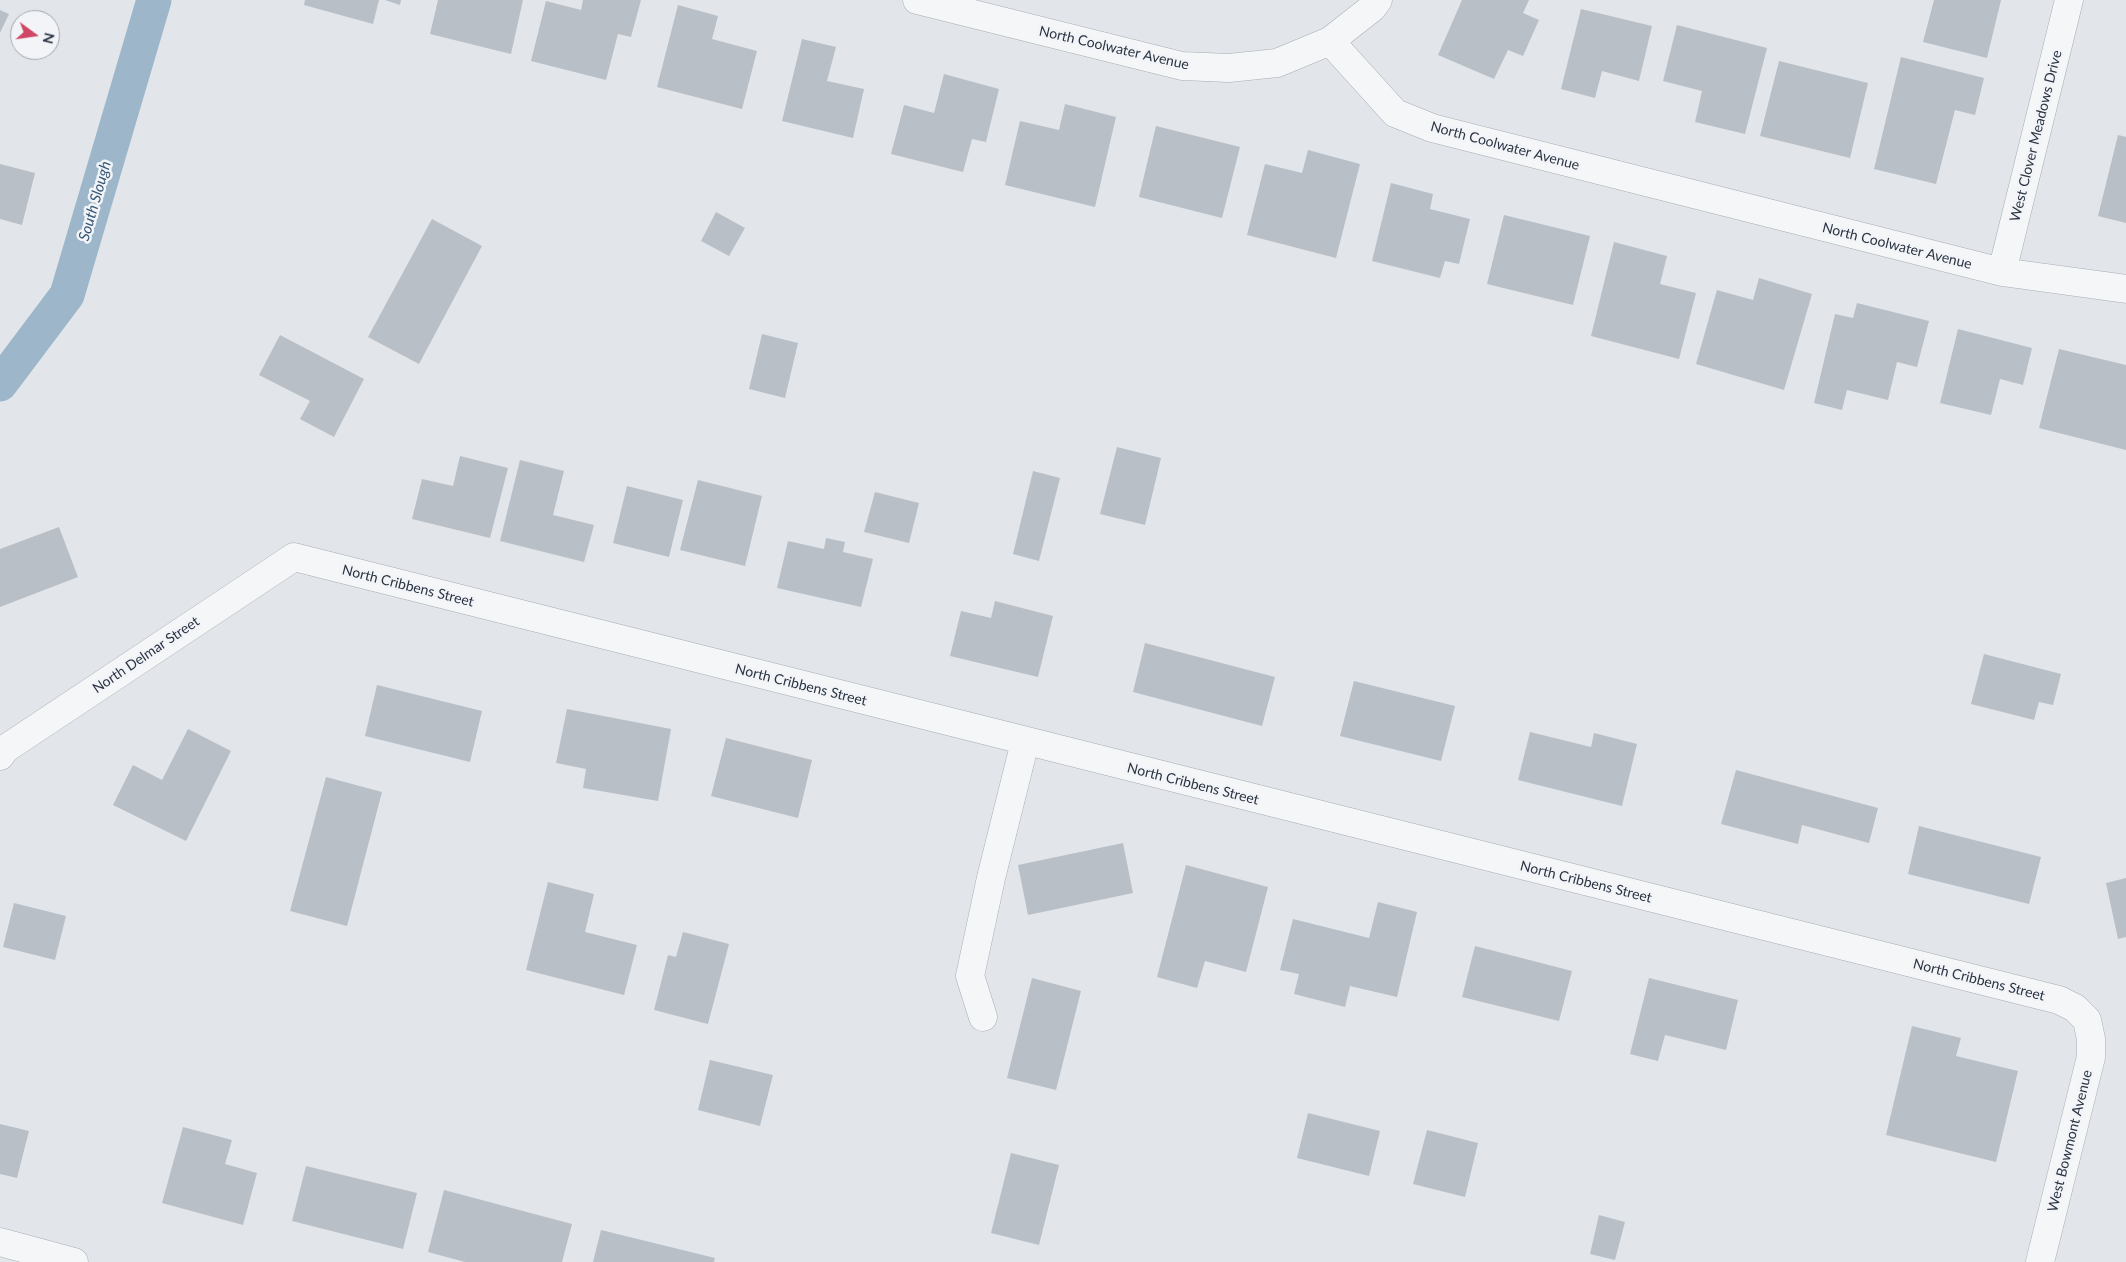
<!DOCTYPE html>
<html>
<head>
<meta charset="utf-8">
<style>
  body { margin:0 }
  #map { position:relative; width:2126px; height:1262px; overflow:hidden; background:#e2e6ea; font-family:Lato,sans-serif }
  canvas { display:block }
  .north { position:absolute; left:10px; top:10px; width:50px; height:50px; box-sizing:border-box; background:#f2f4f8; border:1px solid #a2a7af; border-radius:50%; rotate:104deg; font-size:14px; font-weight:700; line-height:20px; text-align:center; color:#2a3442 }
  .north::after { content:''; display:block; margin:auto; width:18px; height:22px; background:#ce4865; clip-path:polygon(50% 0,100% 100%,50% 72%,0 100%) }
</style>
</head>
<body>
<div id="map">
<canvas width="2126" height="1262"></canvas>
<div class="north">N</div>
</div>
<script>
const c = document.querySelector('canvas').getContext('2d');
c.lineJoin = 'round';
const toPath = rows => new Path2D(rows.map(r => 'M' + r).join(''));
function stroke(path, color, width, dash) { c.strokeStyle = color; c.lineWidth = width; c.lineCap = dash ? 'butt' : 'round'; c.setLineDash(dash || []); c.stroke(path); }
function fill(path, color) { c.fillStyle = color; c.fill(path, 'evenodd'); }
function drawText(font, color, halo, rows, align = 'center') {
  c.font = font + ' Lato,sans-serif'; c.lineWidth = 5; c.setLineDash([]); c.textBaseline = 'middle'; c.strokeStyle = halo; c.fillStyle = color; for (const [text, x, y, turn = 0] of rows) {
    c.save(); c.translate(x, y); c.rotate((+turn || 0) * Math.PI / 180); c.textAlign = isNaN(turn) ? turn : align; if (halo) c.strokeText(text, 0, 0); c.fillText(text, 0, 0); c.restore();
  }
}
stroke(toPath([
  [0,384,67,295,154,0]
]), '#9db6ca', 35);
fill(toPath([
  [305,0,379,0,373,24,304,5],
  [385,0,401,0,400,5],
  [438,0,523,0,511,54,430,34],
  [583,0,641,0,631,37,618,34,606,80,531,61,546,1,581,10],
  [1462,0,1529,0,1523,13,1539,20,1523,56,1508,50,1494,79,1438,55],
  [1934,0,2001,0,1987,58,1923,42],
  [678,5,718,16,712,39,757,51,742,109,657,87],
  [1581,9,1652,26,1639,81,1602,71,1595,98,1561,89],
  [0,10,9,14,0,33],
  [1677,25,1767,48,1745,134,1695,122,1702,91,1663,81],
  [802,39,836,47,827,81,864,89,853,138,782,121],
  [1901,57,1984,78,1975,115,1955,110,1936,184,1874,169],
  [1779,61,1868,83,1850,158,1760,136],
  [944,74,999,89,986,142,972,139,963,172,891,154,904,105,934,113],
  [1065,104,1116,117,1095,207,1005,185,1020,121,1059,130],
  [1156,126,1240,147,1222,218,1139,197],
  [2118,135,2126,137,2126,223,2098,216],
  [1308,150,1360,164,1336,258,1247,235,1265,164,1302,173],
  [0,164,35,173,22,225,0,219],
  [1391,183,1433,194,1430,209,1470,219,1459,264,1445,261,1440,278,1372,261],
  [716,212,745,228,729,256,701,241],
  [1504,215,1590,236,1573,305,1487,284],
  [432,219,482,246,419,364,368,337],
  [1614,242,1667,256,1660,284,1696,293,1679,359,1591,336],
  [1759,278,1812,294,1784,390,1696,364,1717,290,1753,300],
  [1857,303,1929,321,1917,367,1897,362,1888,400,1847,390,1842,410,1814,403,1835,314,1853,318],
  [1958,329,2032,348,2023,385,2000,379,1991,415,1940,403],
  [762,334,798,343,785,398,749,389],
  [280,335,364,379,334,437,300,419,310,401,259,375],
  [2059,349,2126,365,2126,450,2039,428],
  [1117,447,1161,458,1145,525,1100,514],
  [460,456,508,468,490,538,412,519,422,479,453,486],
  [520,460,564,471,553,515,594,525,584,562,500,541],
  [1033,471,1060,478,1039,561,1013,554],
  [698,480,762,496,745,566,680,550],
  [627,486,683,500,669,557,613,543],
  [875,492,919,503,909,543,864,532],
  [59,527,78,577,0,607,0,549],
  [826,538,845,542,843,552,873,559,861,607,777,588,788,541,824,549],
  [995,601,1053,616,1038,677,950,656,961,611,991,618],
  [1145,643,1275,677,1262,726,1133,692],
  [1984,654,2061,674,2053,705,2039,702,2034,720,1971,704],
  [1354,681,1455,706,1441,761,1340,736],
  [377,685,482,711,470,762,365,736],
  [567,709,671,729,658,801,583,788,586,769,556,763],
  [188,729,231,751,186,841,113,805,133,765,162,780],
  [1530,732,1591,747,1594,733,1637,744,1622,806,1518,780],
  [726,738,812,760,798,818,711,796],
  [1736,770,1878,808,1869,843,1802,825,1798,844,1721,824],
  [326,777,382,792,347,926,290,911],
  [1919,826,2041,857,2029,904,1908,874],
  [1123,843,1133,893,1028,915,1018,865],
  [1186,865,1268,887,1246,972,1205,961,1197,988,1157,977],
  [2126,878,2126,937,2118,939,2106,883],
  [548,882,594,894,585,932,637,945,624,995,526,970],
  [1378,902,1417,912,1397,997,1350,986,1345,1007,1294,994,1299,974,1280,970,1293,919,1369,938],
  [14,903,66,916,55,960,3,947],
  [683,932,729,944,708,1024,654,1010,668,955,676,957],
  [1475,946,1572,971,1559,1021,1462,997],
  [1032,978,1081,991,1056,1090,1007,1078],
  [1649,978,1738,1000,1726,1050,1665,1035,1658,1061,1630,1054],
  [1912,1026,1961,1038,1956,1056,2018,1071,1996,1162,1886,1135],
  [710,1060,773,1075,760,1126,698,1110],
  [1308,1113,1380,1131,1369,1176,1297,1158],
  [0,1124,29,1131,17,1178,0,1174],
  [183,1127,232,1140,225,1164,257,1173,243,1225,162,1203],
  [1427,1130,1478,1143,1465,1197,1413,1184],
  [1011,1153,1059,1165,1039,1245,991,1233],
  [306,1166,417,1193,403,1249,292,1221],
  [444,1190,572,1224,562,1262,465,1262,428,1252],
  [1599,1215,1625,1222,1615,1260,1590,1254],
  [601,1230,715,1258,714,1262,593,1262]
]), '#b9bfc7');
const minor = toPath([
  [917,0,1182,66,1229,68,1277,63,1330,41,1395,113,1432,128,2002,272,2126,289],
  [1330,41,1372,8,1378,0],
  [2002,272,2069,0],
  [0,756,5,749,294,557,2059,1000,2075,1008,2087,1020,2091,1039,2091,1057,2040,1262],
  [983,1017,970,976,991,878,1025,742],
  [0,1242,74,1262]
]);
stroke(minor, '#a7adb4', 29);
stroke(minor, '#f5f6f8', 28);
drawText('14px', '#2a3442', '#f2f4f8', [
  ["North Coolwater Avenue",1114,48,13],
  ["West Clover Meadows Drive",2036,136,-76],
  ["North Coolwater Avenue",1505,146,15],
  ["North Coolwater Avenue",1897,246,14],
  ["North Cribbens Street",408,586,14],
  ["North Delmar Street",146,655,-34],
  ["North Cribbens Street",801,685,14],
  ["North Cribbens Street",1193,784,14],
  ["North Cribbens Street",1586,882,14],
  ["North Cribbens Street",1979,980,14],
  ["West Bowmont Avenue",2070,1141,-76]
]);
drawText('italic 15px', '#345676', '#f2f4f8', [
  ["South Slough",95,201,-74]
]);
</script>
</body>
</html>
